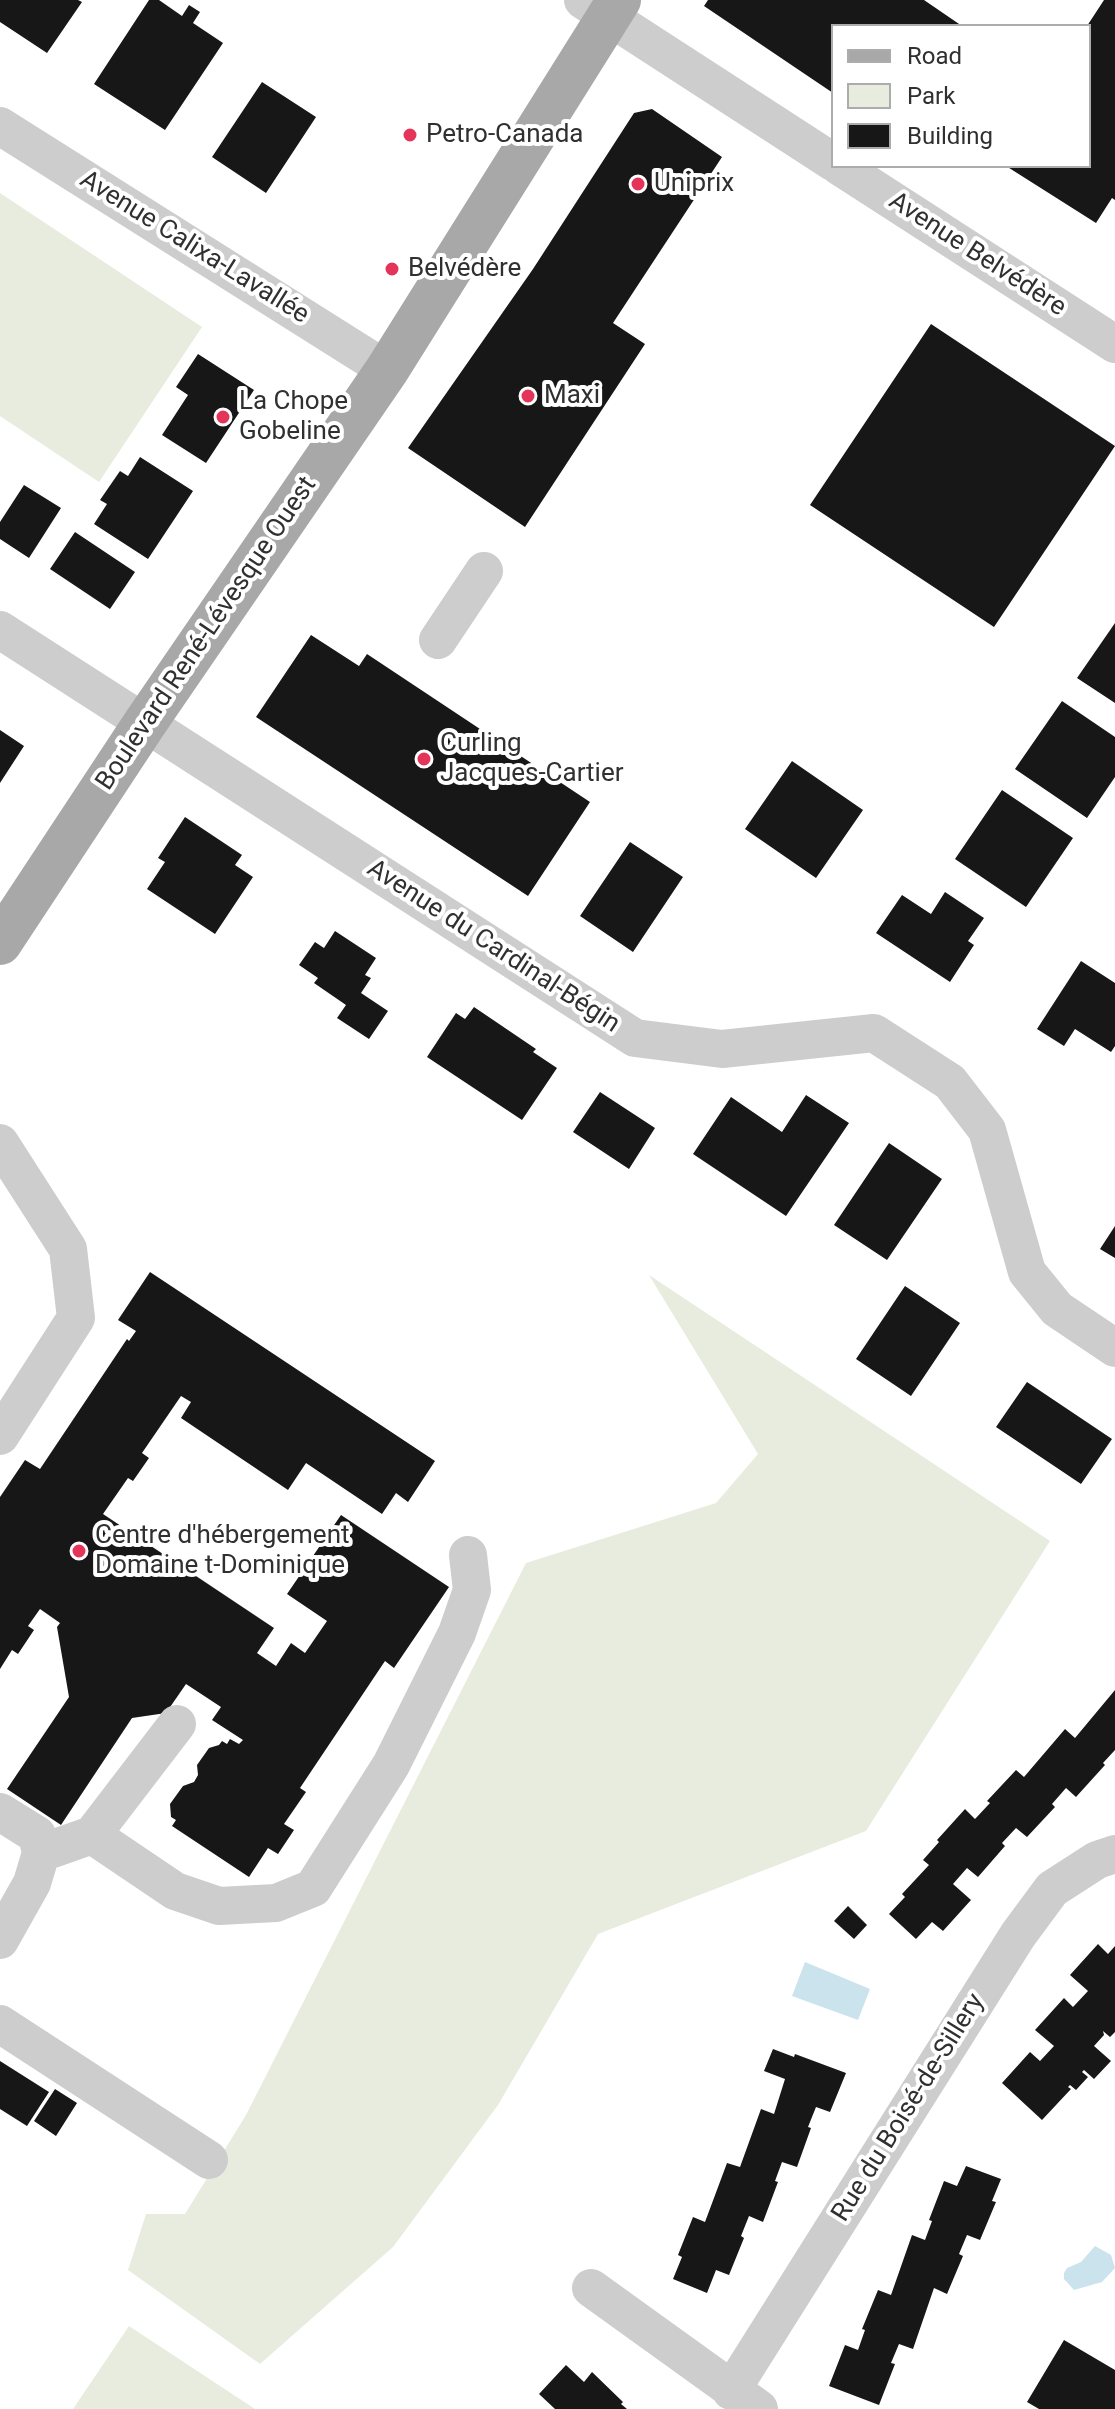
<!DOCTYPE html>
<html>
<head>
<meta charset="utf-8">
<style>
  body { margin:0 }
  #map { position:relative; width:1115px; height:2409px; overflow:hidden; background:#fff; font-family:Roboto,sans-serif }
  canvas { display:block }
  .legend { position:absolute; left:831px; top:24px; width:260px; height:144px; box-sizing:border-box; background:#fff; border:2px solid #acacac; margin:0; padding:10px 14px; list-style:none; font-size:24px; color:#303030 }
  .legend li { display:flex; align-items:center; gap:16px; height:40px }
  .legend b { width:40px; border:2px solid #acacac }
</style>
</head>
<body>
<div id="map">
<canvas width="1115" height="2409"></canvas>
<ul class="legend">
<li><b style="height:10px;background:#a8a8a8"></b>Road</li>
<li><b style="height:22px;background:#e8ecde"></b>Park</li>
<li><b style="height:22px;background:#171717"></b>Building</li>
</ul>
</div>
<script>
const c = document.querySelector('canvas').getContext('2d');
c.lineJoin = 'round';
function fill(path, color) { c.fillStyle = color; c.fill(path, 'evenodd'); }
const toPath = rows => new Path2D(rows.map(r => 'M' + r).join(''));
function stroke(path, color, width, dash) { c.strokeStyle = color; c.lineWidth = width; c.lineCap = dash ? 'butt' : 'round'; c.setLineDash(dash || []); c.stroke(path); }
function drawText(font, color, halo, rows, align = 'center') {
  c.font = font + ' Roboto,sans-serif'; c.lineWidth = 8; c.setLineDash([]); c.textBaseline = 'middle'; c.strokeStyle = halo; c.fillStyle = color; for (const [text, x, y, turn = 0] of rows) {
    c.save(); c.translate(x, y); c.rotate((+turn || 0) * Math.PI / 180); c.textAlign = isNaN(turn) ? turn : align; if (halo) c.strokeText(text, 0, 0); c.fillText(text, 0, 0); c.restore();
  }
}
fill(toPath([
  [0,193,202,327,99,482,0,416],
  [649,1275,1050,1541,866,1831,598,1934,498,2105,393,2247,260,2364,128,2270,146,2214,185,2214,246,2115,526,1563,716,1503,758,1454],
  [129,2326,255,2409,73,2409]
]), '#e8ecde');
fill(toPath([
  [805,1962,870,1989,858,2020,792,1996],
  [1095,2246,1111,2255,1115,2268,1102,2282,1074,2290,1064,2279,1064,2273,1067,2268,1081,2262]
]), '#cae3ec');
fill(toPath([
  [0,0,78,0,82,2,47,53,0,22],
  [149,0,159,0,182,16,189,5,200,12,193,23,223,43,165,130,94,84],
  [708,0,924,0,962,26,833,26,833,93,704,6],
  [1104,0,1115,0,1115,200,1112,198,1096,223,1006,166,1089,166,1087,26],
  [262,82,316,117,266,193,212,157],
  [652,109,722,157,613,323,645,344,525,527,408,448,533,269,634,113],
  [931,324,1115,446,994,627,810,505],
  [198,354,254,390,206,463,162,435,188,395,176,387],
  [140,457,193,491,148,559,94,524,107,504,100,500,120,471,128,476],
  [24,485,61,508,29,558,0,539,0,522],
  [75,532,135,572,110,609,50,569],
  [1115,623,1115,703,1077,678],
  [311,635,359,666,367,654,590,802,528,896,256,717],
  [1062,701,1115,737,1115,777,1087,818,1015,769],
  [0,730,24,746,0,783],
  [792,761,863,810,816,878,745,829],
  [1002,790,1073,838,1026,907,955,859],
  [185,817,242,855,235,865,253,877,215,934,147,889,165,862,158,858],
  [630,842,683,877,633,952,580,916],
  [945,892,984,918,968,941,974,945,950,982,876,933,902,895,931,914],
  [335,931,376,958,365,975,371,978,361,993,388,1011,369,1039,337,1018,346,1005,314,983,318,978,299,965,315,942,324,948],
  [1081,961,1115,983,1115,1046,1111,1052,1075,1029,1064,1046,1037,1029],
  [474,1007,536,1049,533,1052,557,1068,522,1120,427,1057,456,1013,465,1019],
  [600,1092,655,1128,629,1169,573,1132],
  [806,1095,849,1123,786,1216,693,1154,731,1097,782,1132],
  [889,1143,942,1179,887,1260,834,1225],
  [1115,1226,1115,1258,1100,1249],
  [150,1272,435,1461,408,1502,396,1493,382,1514,306,1463,288,1490,181,1418,191,1402,181,1396,142,1453,149,1458,133,1481,128,1478,103,1514,274,1628,257,1653,276,1666,291,1643,305,1653,327,1621,287,1594,341,1515,449,1587,394,1668,385,1661,300,1788,306,1792,284,1824,294,1830,278,1854,268,1848,249,1877,172,1826,176,1820,171,1817,170,1804,183,1786,194,1782,198,1775,197,1765,209,1748,219,1745,222,1741,227,1744,230,1739,239,1744,243,1740,212,1720,221,1707,186,1684,166,1713,132,1718,61,1825,7,1789,69,1697,57,1627,60,1623,40,1609,28,1626,34,1630,18,1654,12,1650,0,1669,0,1497,25,1460,40,1469,127,1339,129,1341,136,1331,118,1320],
  [905,1286,960,1323,911,1396,856,1359],
  [1027,1382,1112,1439,1081,1484,996,1427],
  [1115,1690,1115,1750,1103,1763,1105,1765,1076,1797,1066,1788,1052,1804,1055,1807,1027,1837,1016,1828,1002,1843,1005,1846,978,1877,967,1868,953,1884,971,1900,943,1931,932,1922,916,1939,889,1914,905,1897,902,1894,929,1865,923,1860,939,1842,937,1840,965,1809,975,1819,990,1803,987,1801,1016,1770,1024,1777,1065,1729,1075,1738],
  [848,1906,867,1925,854,1939,834,1921],
  [1098,1944,1108,1954,1115,1946,1115,2032,1110,2037,1103,2031,1104,2035,1094,2046,1111,2061,1094,2079,1084,2070,1082,2072,1088,2077,1076,2090,1070,2085,1068,2087,1071,2089,1042,2120,1002,2083,1030,2052,1040,2061,1054,2046,1035,2030,1064,1998,1073,2007,1088,1991,1070,1975],
  [773,2049,794,2057,795,2054,846,2073,830,2112,816,2107,808,2127,811,2128,797,2167,782,2162,775,2181,778,2182,763,2222,749,2216,741,2236,744,2238,729,2275,716,2270,707,2293,673,2279,682,2257,678,2255,693,2217,705,2222,727,2163,740,2167,761,2109,774,2114,785,2079,764,2071],
  [0,2061,49,2092,27,2126,0,2109],
  [55,2089,77,2103,56,2136,34,2121],
  [966,2166,1001,2179,992,2201,996,2202,980,2240,967,2235,959,2254,963,2256,947,2294,934,2288,913,2349,899,2344,891,2363,895,2364,879,2405,829,2386,845,2345,858,2350,865,2330,862,2329,878,2290,891,2295,912,2235,925,2240,932,2221,929,2220,944,2181,957,2186],
  [1064,2340,1115,2370,1115,2409,1039,2409,1027,2402],
  [566,2365,584,2382,592,2372,623,2402,621,2404,627,2409,555,2409,539,2394]
]), '#171717');
stroke(toPath([
  [583,0,833,162],
  [0,126,387,370],
  [839,166,1115,344],
  [0,630,635,1038,722,1049,874,1033,950,1082,987,1130,1027,1272,1057,1309,1115,1348],
  [438,640,484,571],
  [0,1143,68,1249,76,1318,0,1436],
  [0,1812,37,1835,41,1853,32,1883,0,1940],
  [92,1835,175,1891,219,1906,276,1903,313,1888,391,1765,457,1633,472,1590,468,1555],
  [41,1853,92,1835,177,1724],
  [0,2024,209,2160],
  [591,2288,759,2409],
  [731,2391,1018,1935,1052,1889,1097,1860,1115,1854]
]), '#cdcdcd', 38);
stroke(toPath([
  [0,943,145,723,387,370,619,0]
]), '#a8a8a8', 44);
for (const [x, y, r, color] of [
  [410,135,8,"#e43459"],
  [638,184,8,"#e43459"],
  [392,269,8,"#e43459"],
  [528,396,8,"#e43459"],
  [223,417,8,"#e43459"],
  [424,759,8,"#e43459"],
  [79,1551,8,"#e43459"]
]) { const dot = new Path2D(); dot.arc(x, y, r, 0, 2 * Math.PI); c.fillStyle = color; c.fill(dot); stroke(dot, '#fff', 3); }
drawText('26px', '#303030', '#fff', [
  ["Petro-Canada",426,135],
  ["Uniprix",654,184],
  ["Belvédère",408,269],
  ["Maxi",544,396],
  ["La Chope",239,402],
  ["Gobeline",239,432],
  ["Curling",440,744],
  ["Jacques-Cartier",440,774],
  ["Centre d'hébergement",95,1536],
  ["Domaine t-Dominique",95,1566]
], 'left');
drawText('26px', '#303030', '#fff', [
  ["Avenue Calixa-Lavallée",194,248,32],
  ["Avenue Belvédère",977,255,33],
  ["Boulevard René-Lévesque Ouest",207,634,-56],
  ["Avenue du Cardinal-Bégin",493,947,33],
  ["Rue du Boisé-de-Sillery",909,2108,-58]
]);
</script>
</body>
</html>
